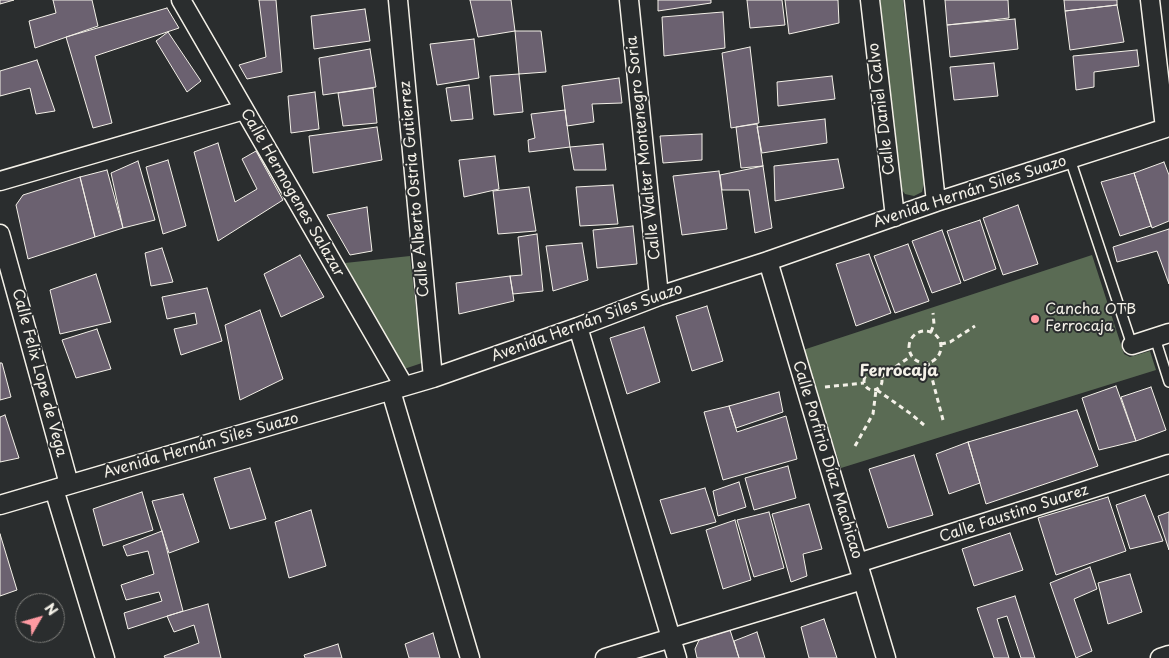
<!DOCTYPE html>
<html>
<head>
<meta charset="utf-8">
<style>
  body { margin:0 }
  #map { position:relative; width:1169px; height:658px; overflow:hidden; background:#2a2d2e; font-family:"Playpen Sans",sans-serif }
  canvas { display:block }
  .north { position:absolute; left:15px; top:593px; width:50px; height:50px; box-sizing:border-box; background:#2a2d2e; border:1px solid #7b7b78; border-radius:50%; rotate:52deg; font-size:14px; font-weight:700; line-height:20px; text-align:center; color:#f4f1e8 }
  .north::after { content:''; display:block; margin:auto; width:18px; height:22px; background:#ff9aa2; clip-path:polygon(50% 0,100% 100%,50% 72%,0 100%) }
</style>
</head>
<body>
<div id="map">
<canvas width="1169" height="658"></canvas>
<div class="north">N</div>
</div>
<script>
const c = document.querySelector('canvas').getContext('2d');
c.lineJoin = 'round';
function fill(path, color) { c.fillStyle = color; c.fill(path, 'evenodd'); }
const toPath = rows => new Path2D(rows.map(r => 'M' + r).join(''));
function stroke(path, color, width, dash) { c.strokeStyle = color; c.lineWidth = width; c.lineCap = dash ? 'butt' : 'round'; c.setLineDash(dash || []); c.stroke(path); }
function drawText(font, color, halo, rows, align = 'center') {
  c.font = font + ' "Playpen Sans",sans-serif'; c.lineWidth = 4; c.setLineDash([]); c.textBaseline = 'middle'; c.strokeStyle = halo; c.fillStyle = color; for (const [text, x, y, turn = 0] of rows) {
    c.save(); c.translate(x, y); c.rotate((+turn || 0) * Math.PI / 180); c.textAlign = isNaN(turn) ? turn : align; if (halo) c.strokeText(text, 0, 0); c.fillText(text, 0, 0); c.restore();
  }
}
fill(toPath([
  [880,0,903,0,924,183,922,192,914,196,905,194,902,190],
  [1092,255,1124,354,1130,357,1150,351,1156,370,841,468,803,350],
  [410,256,422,363,404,369,345,263]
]), '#5a6b54');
const building = toPath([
  [0,0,14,0,0,4,0,0],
  [53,0,92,0,98,26,35,48,29,21,56,13,53,0],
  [259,0,276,0,282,72,247,79,239,65,266,57,259,0],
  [470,0,511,0,515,31,478,37,470,0],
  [658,0,711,0,711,3,658,11,658,0],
  [747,0,782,0,785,25,750,28,747,0],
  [785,0,838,0,839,23,789,34,785,0],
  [945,0,1008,0,1009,18,947,25,945,0],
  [1064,0,1117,0,1117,5,1065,11,1064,0],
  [1117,5,1124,42,1070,50,1065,11,1117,5],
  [167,8,179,28,95,56,112,123,93,128,66,37,167,8],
  [365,9,370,41,314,49,311,16,365,9],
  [723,12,725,48,664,56,662,17,723,12],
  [1015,19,1018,49,950,57,947,25,1015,19],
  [515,31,541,31,546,72,519,74,515,31],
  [168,32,201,81,187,92,156,41,168,32],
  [474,39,479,78,437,85,430,44,474,39],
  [750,47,759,123,731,128,722,53,750,47],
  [370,49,376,87,323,95,319,58,370,49],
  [1137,50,1139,66,1094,72,1094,87,1076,90,1073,56,1137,50],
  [37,60,55,111,36,114,30,88,0,96,0,71,37,60],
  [994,63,998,96,954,100,950,67,994,63],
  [519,74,523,112,494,115,490,76,519,74],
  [832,76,835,99,778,106,777,82,832,76],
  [619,78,622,103,592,104,594,122,567,126,562,86,619,78],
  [469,85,473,119,451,121,446,88,469,85],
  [373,88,377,123,343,126,338,93,373,88],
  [315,92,319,129,291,133,288,96,315,92],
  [565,110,570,147,529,152,528,140,535,138,531,114,565,110],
  [825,119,827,143,762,153,757,127,825,119],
  [757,124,763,166,741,168,736,127,757,124],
  [377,127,382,160,313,173,309,136,377,127],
  [702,134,702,160,663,163,660,136,702,134],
  [218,143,235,202,257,189,242,159,256,151,283,200,218,241,194,152,218,143],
  [603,144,606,170,574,170,570,147,603,144],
  [495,156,499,189,464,197,459,160,495,156],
  [838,159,844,188,775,201,774,166,838,159],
  [168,160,186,226,163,234,146,167,168,160],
  [138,161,155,220,123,228,111,173,138,161],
  [1164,162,1169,175,1169,221,1152,228,1134,173,1164,162],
  [763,166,772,228,755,233,749,190,722,190,720,175,763,166],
  [107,170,123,228,95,237,80,177,107,170],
  [719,171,727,229,682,235,673,176,719,171],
  [1134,173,1151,226,1120,236,1101,182,1134,173],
  [80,177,95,237,28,259,16,205,23,195,80,177],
  [613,185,618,224,580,226,576,187,613,185],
  [529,187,536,231,498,234,493,191,529,187],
  [1018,205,1038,264,1003,275,983,218,1018,205],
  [367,207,372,251,350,255,327,215,367,207],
  [980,220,996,269,964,281,947,231,980,220],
  [633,226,637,264,597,268,593,230,633,226],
  [1169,229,1169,284,1157,251,1117,262,1113,247,1169,229],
  [942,230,961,283,932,293,912,241,942,230],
  [537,234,543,291,513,294,510,276,522,275,518,237,537,234],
  [582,243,588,280,553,291,546,246,582,243],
  [908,244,929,301,895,313,874,256,908,244],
  [162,248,173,282,151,286,145,253,162,248],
  [869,254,891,313,856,326,836,264,869,254],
  [300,255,324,297,281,317,264,274,300,255],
  [96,274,111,322,60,334,50,290,96,274],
  [510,276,514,301,459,314,456,283,510,276],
  [207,288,222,341,181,355,174,329,197,324,195,313,167,319,162,297,207,288],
  [707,306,723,361,692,371,676,316,707,306],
  [260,310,283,379,240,400,225,325,260,310],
  [644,327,660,382,627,394,610,338,644,327],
  [97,329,111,369,76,378,62,340,97,329],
  [0,363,2,363,11,397,0,400,0,363],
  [1116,386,1136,441,1099,450,1082,398,1116,386],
  [1151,387,1166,430,1136,441,1121,397,1151,387],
  [779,392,783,412,736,428,729,406,779,392],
  [729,406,737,432,786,416,797,459,723,480,704,412,729,406],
  [1077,410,1098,466,986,504,968,442,1077,410],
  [5,415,19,458,0,462,0,417,5,415],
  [968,442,980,483,949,494,936,454,968,442],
  [914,455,933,515,888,528,869,469,914,455],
  [788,466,796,498,754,510,745,478,788,466],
  [250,468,266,519,230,529,214,478,250,468],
  [739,482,746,507,718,516,713,491,739,482],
  [705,488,716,522,671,534,660,500,705,488],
  [142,492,153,530,103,546,93,509,142,492],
  [183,494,199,542,169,553,152,501,183,494],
  [1145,495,1163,541,1130,549,1116,505,1145,495],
  [1108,497,1126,551,1056,575,1038,518,1108,497],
  [809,504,822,549,803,554,807,576,791,582,772,514,809,504],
  [311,510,326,566,289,578,275,522,311,510],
  [769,512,784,568,754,577,737,520,769,512],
  [1169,512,1169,550,1158,516,1169,512],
  [735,520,751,580,723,589,706,530,735,520],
  [162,531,183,611,128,629,124,613,162,601,159,592,126,600,121,585,154,574,148,551,127,556,123,546,162,531],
  [1010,533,1023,570,974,586,962,549,1010,533],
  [0,534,17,590,0,596,0,534],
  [1090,567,1097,589,1074,599,1092,651,1076,658,1050,583,1090,567],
  [1130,574,1142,612,1108,624,1098,583,1130,574],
  [1015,596,1035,658,1021,658,1007,616,997,619,1009,658,994,658,977,608,1015,596],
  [208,604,221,658,165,658,164,656,199,643,194,625,174,632,167,616,208,604],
  [824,619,837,658,809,658,801,627,824,619],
  [730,630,739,658,697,658,695,649,699,640,730,630],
  [757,632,765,658,739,658,734,641,757,632],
  [433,633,440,658,409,658,405,644,433,633],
  [338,644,342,658,305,658,304,655,338,644]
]);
fill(building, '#6b6170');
stroke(building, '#f4f1e8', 1);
const service = toPath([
  [1070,159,1132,345],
  [1155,338,1169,382]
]);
const minor = toPath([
  [181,0,404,386],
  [398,0,433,378],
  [629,0,659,296],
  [870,0,895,217],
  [914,0,936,202],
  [1150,0,1165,128],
  [0,181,244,110],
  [0,234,69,484],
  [768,261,886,658],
  [578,327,677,658],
  [1132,345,1169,333],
  [391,391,470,658],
  [54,489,105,658],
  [0,505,433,378,578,327,659,296,768,261,936,202,1169,127],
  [858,563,1169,464],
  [605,658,863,580],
  [1160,658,1169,655]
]);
stroke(service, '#f4f1e8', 12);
stroke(minor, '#f4f1e8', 21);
stroke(toPath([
  '909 347a16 16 0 1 1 32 0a16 16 0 1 1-32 0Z',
  [931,332,934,324,933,313],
  [941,344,950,342,975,326],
  [928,363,943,420],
  '864 381a9 9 0 1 1 18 0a9 9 0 1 1-18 0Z',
  [881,377,911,356],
  [825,387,864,383],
  [877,390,911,414,924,425],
  [855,446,873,414,876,390]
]), '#f4f1e8', 3, [5, 4]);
stroke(service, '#2a2d2e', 9);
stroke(minor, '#2a2d2e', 18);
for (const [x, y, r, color] of [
  [1035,319,5,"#ff9aa2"]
]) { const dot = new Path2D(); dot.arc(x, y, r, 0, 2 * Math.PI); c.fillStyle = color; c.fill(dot); stroke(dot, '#2a2d2e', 2); }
drawText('15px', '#f4f1e8', '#2a2d2e', [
  ["Calle Daniel Calvo",882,109,-97],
  ["Calle Walter Montenegro Soria",644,148,-96],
  ["Calle Alberto Ostria Gutierrez",415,189,-95],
  ["Avenida Hernán Siles Suazo",970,192,-18],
  ["Calle Hermogenes Salazar",292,193,60],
  ["Avenida Hernán Siles Suazo",587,323,-20],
  ["Calle Felix Lope de Vega",39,373,75],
  ["Avenida Hernán Siles Suazo",201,446,-16],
  ["Calle Porfirio Díaz Machicao",827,460,73],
  ["Calle Faustino Suarez",1014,514,-18]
]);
drawText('15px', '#f4f1e8', '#2a2d2e', [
  ["Cancha OTB",1045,310],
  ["Ferrocaja",1045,327]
], 'left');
drawText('bold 16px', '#f4f1e8', '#2a2d2e', [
  ["Ferrocaja",899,372]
]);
</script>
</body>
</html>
